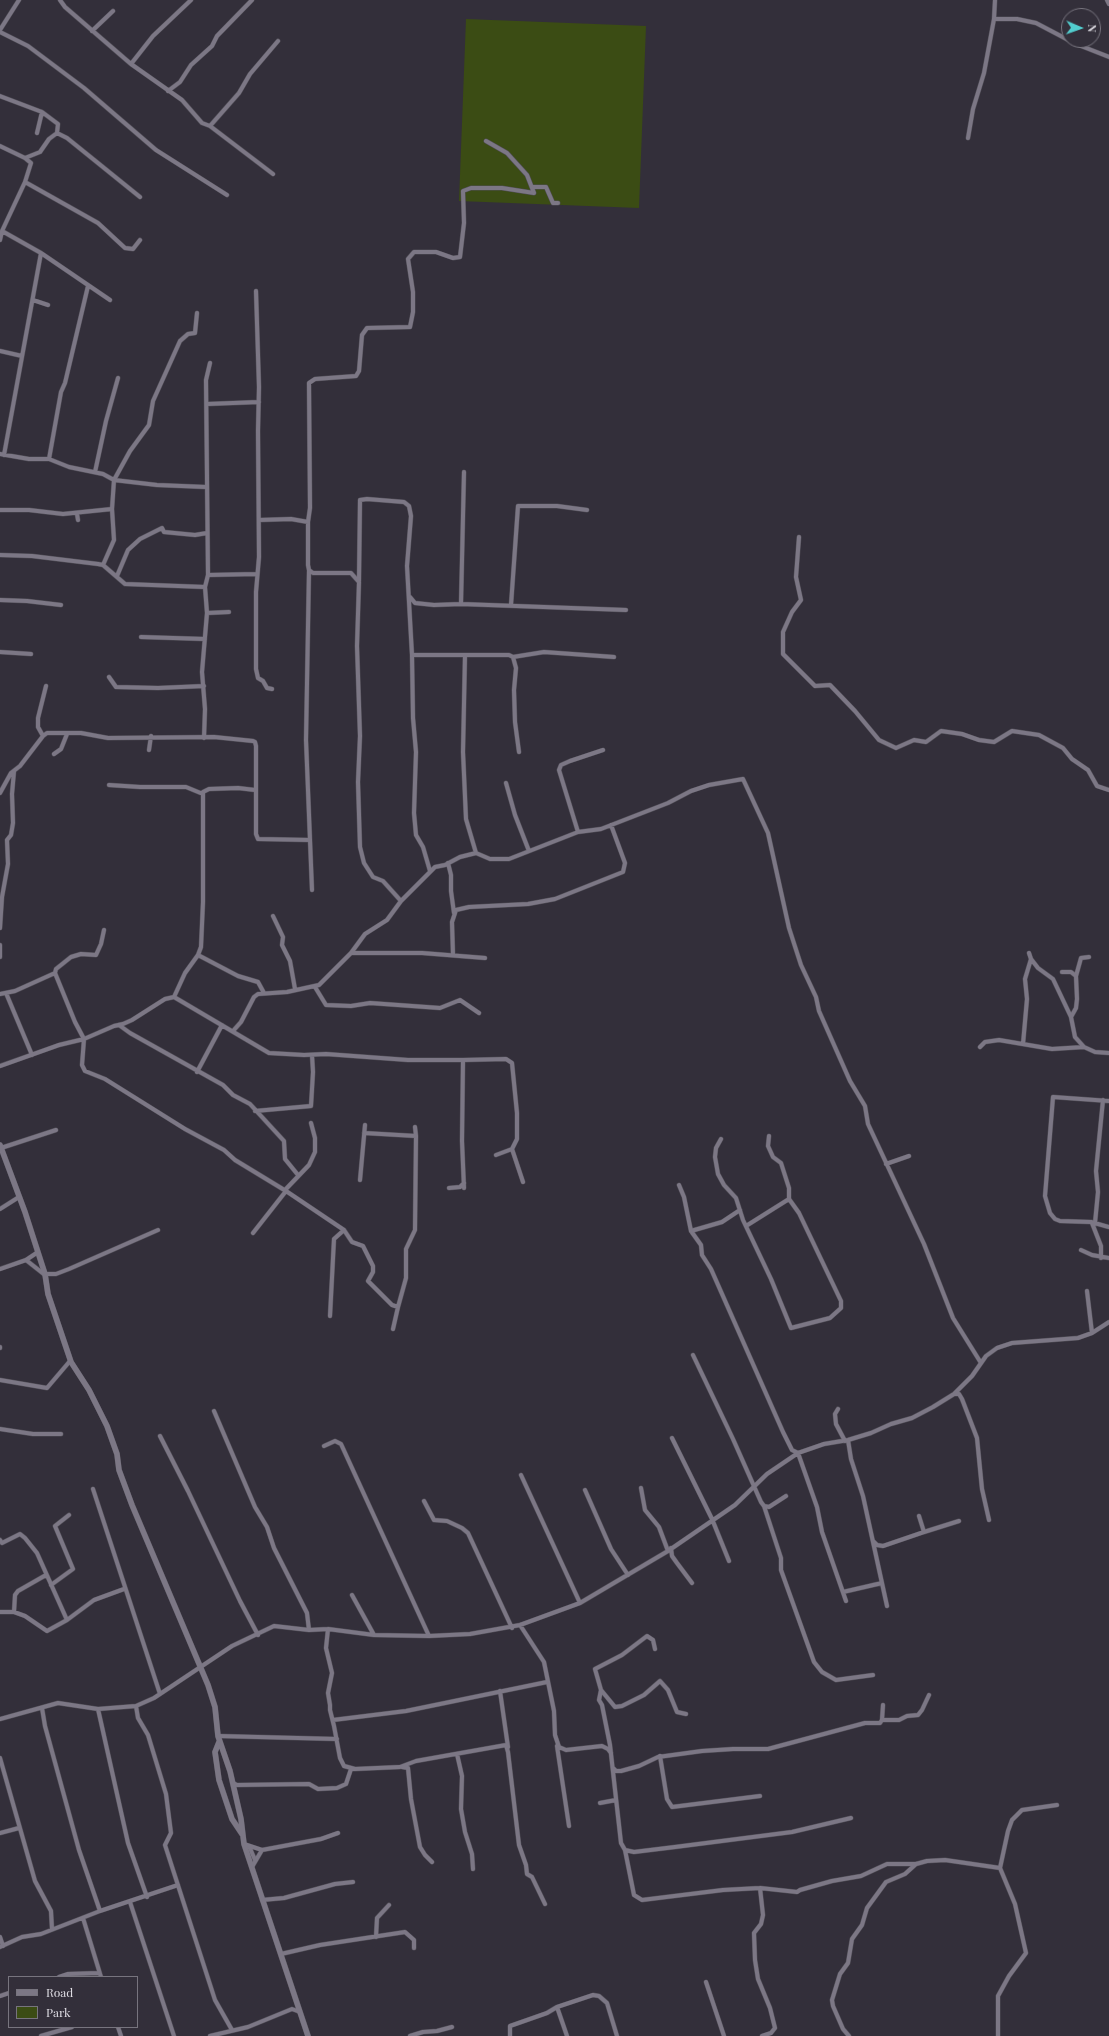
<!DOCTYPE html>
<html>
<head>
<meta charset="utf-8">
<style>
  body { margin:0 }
  #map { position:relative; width:1109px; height:2036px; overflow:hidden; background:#332f3a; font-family:"Playfair Display",serif }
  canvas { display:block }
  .legend { position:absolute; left:8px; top:1976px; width:130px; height:52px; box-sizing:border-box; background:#332f3a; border:1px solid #77747e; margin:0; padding:5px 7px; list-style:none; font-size:12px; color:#dedce3 }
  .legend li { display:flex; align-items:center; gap:8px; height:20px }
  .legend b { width:20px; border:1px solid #77747e }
  .north { position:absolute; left:1061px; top:8px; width:40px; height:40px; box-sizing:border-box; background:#332f3a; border:1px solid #77747e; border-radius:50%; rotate:92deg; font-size:11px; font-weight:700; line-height:16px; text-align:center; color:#dedce3 }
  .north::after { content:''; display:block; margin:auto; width:14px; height:18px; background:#52cdce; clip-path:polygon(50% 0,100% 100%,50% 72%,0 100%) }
</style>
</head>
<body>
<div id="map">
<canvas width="1109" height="2036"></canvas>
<ul class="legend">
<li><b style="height:5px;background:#7c7785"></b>Road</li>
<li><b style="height:11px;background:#3b4c14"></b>Park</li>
</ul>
<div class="north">N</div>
</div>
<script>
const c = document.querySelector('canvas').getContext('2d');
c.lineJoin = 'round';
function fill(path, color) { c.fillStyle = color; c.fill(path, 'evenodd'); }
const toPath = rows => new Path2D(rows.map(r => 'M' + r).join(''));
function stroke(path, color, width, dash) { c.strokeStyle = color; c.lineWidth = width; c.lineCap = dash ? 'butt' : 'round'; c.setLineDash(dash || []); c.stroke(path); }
fill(toPath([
  [466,19,646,26,639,208,459,201]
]), '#3b4c14');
const street = toPath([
  [60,0,65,7,131,64],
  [191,0,153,36,131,64,182,100,202,123,210,126,273,174],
  [1107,0,1109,4],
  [994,19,1017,19,1036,23,1076,44,1109,57],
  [0,30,19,0],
  [92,31,113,11],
  [0,32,28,46,84,88,156,150,227,195],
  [168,91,180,82,191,65,212,46,217,36,252,0],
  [0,96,42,112,37,133],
  [42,112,58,124,57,133],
  [210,126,239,93,250,74,278,41],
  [57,133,67,138,140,197],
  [968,138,973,109,984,73,994,19,995,0],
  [0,146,25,158,31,163,25,182,2,231],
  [25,158,40,152,49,139,57,133],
  [25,182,98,223,125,248,133,249,140,240],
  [532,187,546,187,553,203,558,203],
  [0,240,2,231,41,253,110,300],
  [256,291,259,387,258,431,259,557,256,592,256,669,258,678,263,681,267,688,272,689],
  [33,300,48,305],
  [0,351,22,356],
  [207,404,259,402],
  [0,454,29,459,49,459,69,467,103,474,114,480,157,485,206,487],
  [4,455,41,253],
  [49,459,61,392,65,383,88,286],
  [95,472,106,421,118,378],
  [0,510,29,510,63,514,112,509],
  [77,514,78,520],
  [259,520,291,519,308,522],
  [799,537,796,577,801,600,792,612,783,632,783,654,815,686,830,685,855,711,879,740,896,748,914,740,926,742,941,731,962,734,979,740,994,742,1012,731,1039,735,1063,748,1072,759,1088,770,1097,786,1109,790],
  [0,555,32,556,98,564,103,565,125,584,205,587],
  [103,565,114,540,112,509,114,480,130,451,149,425,153,401,180,341,188,334,195,333,197,313],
  [309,570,306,740,312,890],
  [208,575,257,574],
  [117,576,128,550,140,539,162,528,164,532,195,535,207,533],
  [359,581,360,500,367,499,404,502,409,506,411,516,407,566,412,655],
  [410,597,415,603,434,605,461,604,626,610],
  [0,600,27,601,61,605],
  [461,604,464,472],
  [511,605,518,506,557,506,587,510],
  [207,613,229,612],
  [141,637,205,639],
  [0,652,31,654],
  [465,655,463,752,466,819,476,853],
  [513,657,544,652,614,657],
  [109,677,116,687,158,688,204,686],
  [43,736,38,727,38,718,46,686],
  [204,738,205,709,202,672,207,613,205,587,208,575,206,380,210,363],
  [149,750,151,736],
  [54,754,61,749,67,734],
  [506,783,515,815,529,851],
  [109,785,140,787,186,787,203,794],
  [0,793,11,773,20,766,43,736,47,733,81,733,108,738,214,737,253,741,255,742,256,746,256,834,258,839,310,840],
  [578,832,559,770,561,765,570,761,603,750],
  [448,863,451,875,451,891,454,913],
  [430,871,423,847,416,835,414,813,416,752,413,718,412,655,509,655,513,657,516,668,514,690,515,722,519,752],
  [401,901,383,881,373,877,364,863,360,847,358,782,360,736,357,646,359,582,351,573,313,573,309,570,308,565,308,522,310,508,309,383,315,379,356,376,359,371,362,335,367,328,410,327,413,312,413,292,408,259,414,252,436,252,453,258,460,257,464,223,463,191,471,188,502,188,534,193,527,175,507,153,486,141],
  [273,916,283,937,282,945,290,961,295,989],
  [0,928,2,897,8,864,7,840,11,835,13,823,12,794,14,771],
  [0,945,0,957],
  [351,953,422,953,485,958],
  [198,955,238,976,258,982,264,993],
  [453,955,452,922,456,910,469,907,528,904,555,899,623,872,625,863,611,825],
  [1031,959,1038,968,1053,979,1071,1017,1075,1037,1084,1047],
  [1062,972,1071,972,1076,976,1077,999,1076,1008,1071,1017],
  [55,973,75,1022,84,1039,82,1065,85,1071,105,1079,185,1129,224,1150,235,1160,286,1191,253,1233],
  [1076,976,1081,958,1089,957],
  [315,987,326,1005,351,1006,370,1003,440,1008,460,1000,479,1013],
  [6,993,32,1055],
  [0,994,15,991,55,973,56,969,71,957,81,954,96,955,101,944,104,930],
  [174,997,185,973,198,955,201,947,203,902,203,792,209,789,238,788,255,790],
  [119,1025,130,1033,223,1085,233,1095,250,1104,284,1141,285,1159,298,1175],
  [233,1031,241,1022,254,997,258,994,287,992,319,985,351,953,365,934,387,920,401,901,435,867,445,865,460,857,476,853,490,859,509,859,578,832,601,829,668,803,691,791,709,785,743,779,768,833,789,928,801,965,816,997,819,1011,850,1081,865,1106,868,1124,924,1244,953,1318,981,1363],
  [1023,1044,1027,999,1025,979,1031,959,1029,953],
  [980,1047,985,1042,999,1040,1052,1049,1084,1047,1095,1052,1109,1053],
  [0,1066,59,1045,84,1039,114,1026,123,1024,132,1020,165,999,174,997,269,1053,304,1055,326,1054,408,1060,463,1060],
  [197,1072,222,1025],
  [1109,1101,1053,1097,1045,1196,1050,1213,1055,1219,1060,1221,1091,1222,1109,1227],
  [255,1111,311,1106,313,1072,312,1055],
  [415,1127,416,1136],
  [721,1139,716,1148,715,1157,718,1174,724,1185,736,1198,743,1220,771,1279,791,1328,830,1318,841,1308,841,1301,799,1213,789,1199,789,1188,781,1163,773,1157,768,1146,769,1136],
  [1,1148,56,1130],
  [496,1155,512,1149],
  [886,1164,909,1156],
  [360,1180,365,1125],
  [679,1185,684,1197,691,1231,722,1222,740,1210],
  [449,1188,460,1187,464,1183],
  [464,1188,462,1141,463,1060,506,1059,512,1063,517,1113,517,1139,512,1149,523,1182],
  [285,1190,309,1165,315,1152,315,1138,311,1123],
  [286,1191,344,1230,352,1242,363,1246,373,1266,373,1272,368,1281,392,1305,398,1307,406,1278,406,1249,415,1230,416,1136,364,1133],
  [0,1209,19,1197],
  [1092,1223,1101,1246,1101,1258],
  [1095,1223,1098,1192,1096,1171,1103,1100],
  [746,1226,789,1199],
  [691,1231,701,1245,702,1255,711,1269,783,1432,792,1450,798,1453,817,1507,822,1532,846,1601],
  [1081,1250,1092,1255,1109,1258],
  [26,1260,45,1275],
  [0,1269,26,1260,38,1252],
  [45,1274,56,1274,69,1269,158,1230],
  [1087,1291,1092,1333],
  [330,1316,334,1239,344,1230],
  [393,1329,398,1307],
  [0,1347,0,1348],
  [693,1355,733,1439,761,1502,764,1506,769,1507,786,1496],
  [0,1380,47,1388,70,1361],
  [954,1394,959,1394,962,1399,977,1438,982,1489,989,1520],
  [838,1409,835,1414,836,1424,845,1441],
  [214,1411,255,1507,267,1527,274,1548,307,1613,309,1630],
  [0,1429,33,1434,61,1434],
  [160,1436,188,1491,240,1601,258,1635],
  [672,1438,712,1519,729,1561],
  [848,1440,851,1459,863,1496,887,1606],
  [324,1446,335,1441,341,1444,429,1636],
  [521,1475,580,1603],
  [641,1488,645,1510,659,1527,668,1551],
  [93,1489,160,1694],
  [585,1490,611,1549,628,1575],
  [424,1501,434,1520,447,1521,462,1528,468,1533,512,1628],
  [764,1506,781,1558,781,1570,814,1662,822,1672,836,1680,873,1675],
  [924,1532,959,1521],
  [0,1540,2,1543,20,1534,25,1538,37,1553,67,1620],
  [873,1541,877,1545,883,1546,924,1532,919,1516],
  [671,1548,672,1556,677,1563,692,1583],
  [51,1585,73,1569,55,1526,69,1515],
  [843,1592,882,1583],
  [352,1595,374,1635],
  [0,1612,14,1612,25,1616,47,1631,67,1620,94,1600,124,1589],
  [14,1612,15,1595,18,1591,46,1575],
  [520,1625,544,1662,554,1711,555,1735,559,1747,566,1750,602,1746,608,1749,611,1753],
  [328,1629,326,1648,332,1673,328,1693,330,1705,330,1710,334,1726,340,1758,344,1766,355,1769,400,1767,416,1761,506,1745,508,1752,519,1845,526,1865,527,1874,532,1877,545,1904],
  [655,1649,653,1640,647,1636,622,1655,595,1669,601,1690,615,1707,622,1706,644,1695,660,1681,668,1690,677,1712,686,1714],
  [601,1690,599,1700,602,1705,610,1745,621,1843,625,1850,634,1895,642,1900,723,1890,760,1888,797,1892,800,1890,832,1881,861,1876,887,1864,916,1864,927,1861,945,1860,1000,1868],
  [500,1691,508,1747],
  [136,1706,138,1718,148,1735,166,1794,171,1833,165,1845,215,2000,232,2030],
  [42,1708,45,1726,79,1850,100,1911],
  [98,1709,128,1843,147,1897],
  [0,1719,58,1703,98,1709,136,1706,154,1698,232,1646,274,1626,309,1630,328,1629,374,1635,429,1636,470,1634,520,1625,580,1603,668,1551,735,1505,767,1474,798,1453,824,1444,848,1440,871,1433,891,1424,912,1418,933,1407,954,1394,972,1376,986,1356,997,1348,1012,1343,1078,1338,1092,1333,1109,1322],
  [333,1720,406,1711,547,1682],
  [882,1720,899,1720,907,1716,918,1715,922,1710,929,1695],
  [218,1736,337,1739],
  [557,1746,569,1826],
  [457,1754,462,1776,461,1809,465,1832,472,1854,473,1869],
  [660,1756,667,1799,672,1807,760,1796],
  [0,1758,35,1881,51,1911,52,1929],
  [402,1767,408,1768,411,1799,420,1847,425,1855,432,1862],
  [613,1768,616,1771,621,1771,639,1766,658,1757,702,1751,733,1749,768,1749,865,1723,880,1723,882,1720,883,1705],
  [233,1783,237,1785,309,1784,318,1789,337,1788,346,1784,351,1769],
  [600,1803,616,1800],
  [0,1833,19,1828],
  [244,1844,262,1850,321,1839,338,1833],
  [249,1846,255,1860],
  [625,1850,634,1852,675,1847,792,1832,851,1818],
  [252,1867,262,1850],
  [760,1888,763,1915,761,1924,754,1933,755,1960,758,1979,770,2008,775,2028,771,2033,762,2036],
  [262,1900,284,1898,335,1884,353,1882],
  [130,1902,174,2036],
  [83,1918,101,1977],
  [0,1937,3,1946],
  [376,1937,377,1918,389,1905],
  [0,1947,22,1937,41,1934,100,1911,178,1885],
  [281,1954,320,1945,405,1932,414,1940,414,1948],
  [59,1977,68,1974,99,1973],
  [706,1982,724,2036],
  [0,1996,9,1993],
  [557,2007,567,2036],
  [118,2027,121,2036],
  [41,2036,72,2027],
  [210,2036,248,2027,292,2009,300,2012],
  [410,2036,423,2032,437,2031,452,2027],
  [510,2036,510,2026,547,2013,557,2007,593,1995,599,1996,607,2003,617,2036],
  [849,2036,843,2029,833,2006,832,2000,840,1974,848,1963,852,1939,862,1925,867,1908,886,1882,905,1874,916,1864],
  [998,2036,998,1996,1009,1976,1026,1953,1015,1904,1000,1868,1008,1831,1012,1820,1022,1810,1057,1805]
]);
const secondary = toPath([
  [0,1145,25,1212,45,1274,48,1294,71,1362,89,1390,107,1426,117,1454,119,1470,132,1505,208,1685,215,1707,218,1736,230,1771,241,1819,244,1844,308,2036],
  [219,1742,215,1752,219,1780,232,1819,242,1834]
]);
stroke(street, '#514e57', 5);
stroke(secondary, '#514e57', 6);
stroke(street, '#7c7785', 4);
stroke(secondary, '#7c7785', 5.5);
</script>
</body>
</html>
